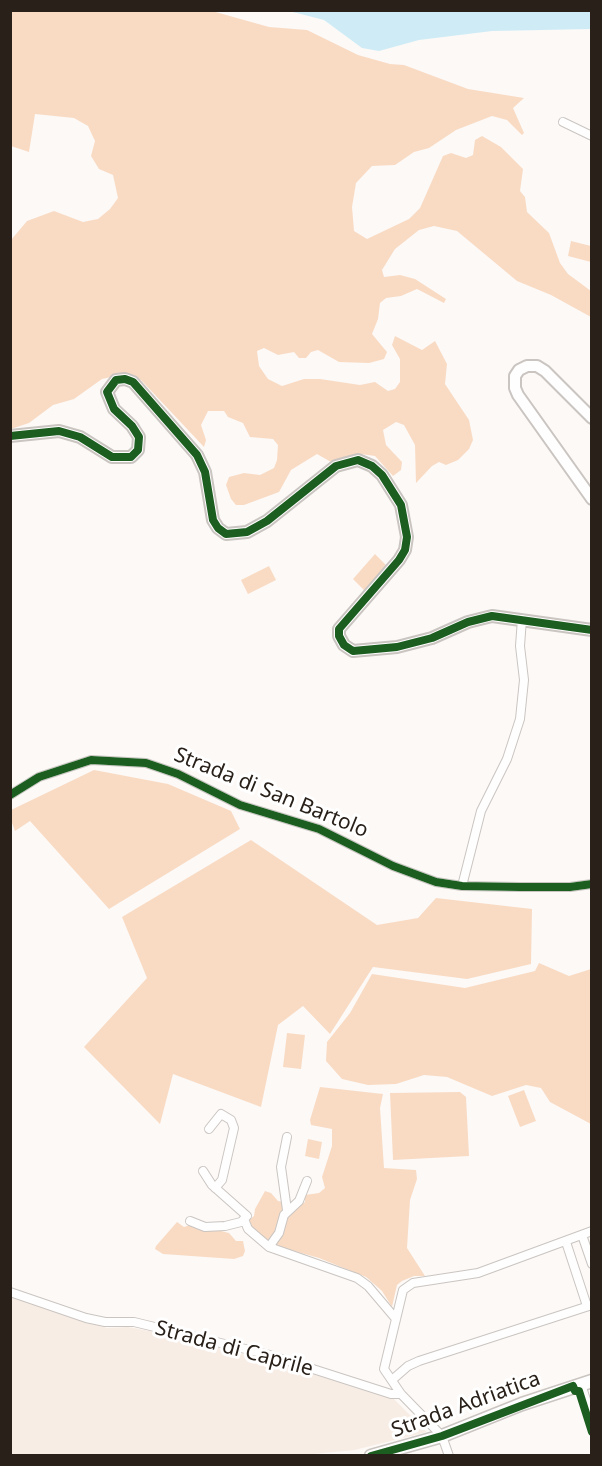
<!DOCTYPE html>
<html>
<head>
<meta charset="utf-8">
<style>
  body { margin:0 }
  #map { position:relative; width:602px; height:1466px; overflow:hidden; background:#fcf9f7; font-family:"Noto Sans",sans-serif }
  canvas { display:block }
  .frame { position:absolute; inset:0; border:12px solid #282019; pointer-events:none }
</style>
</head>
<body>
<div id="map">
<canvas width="602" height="1466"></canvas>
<div class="frame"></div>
</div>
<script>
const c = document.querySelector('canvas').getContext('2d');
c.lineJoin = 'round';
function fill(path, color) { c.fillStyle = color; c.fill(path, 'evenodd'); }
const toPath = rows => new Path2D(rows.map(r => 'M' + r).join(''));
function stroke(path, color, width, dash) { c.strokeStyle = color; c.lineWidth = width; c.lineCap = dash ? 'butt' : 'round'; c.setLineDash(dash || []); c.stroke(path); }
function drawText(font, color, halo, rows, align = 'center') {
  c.font = font + ' "Noto Sans",sans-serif'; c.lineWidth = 6; c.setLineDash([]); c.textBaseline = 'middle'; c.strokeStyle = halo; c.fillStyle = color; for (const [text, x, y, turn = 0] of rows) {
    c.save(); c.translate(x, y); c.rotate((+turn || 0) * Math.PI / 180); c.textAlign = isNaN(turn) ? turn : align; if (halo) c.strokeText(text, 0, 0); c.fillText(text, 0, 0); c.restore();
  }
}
fill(toPath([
  [11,1295,107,1328,128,1327,166,1334,276,1363,394,1399,427,1432,355,1450,303,1455,11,1456]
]), '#f8ede5');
fill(toPath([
  [11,11,212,11,269,27,307,30,358,55,390,64,404,65,468,89,524,98,513,108,524,133,522,135,507,120,492,116,456,130,429,148,414,152,395,165,372,166,356,183,352,207,354,231,367,239,409,219,420,208,443,156,451,153,466,158,473,155,475,140,482,136,501,147,523,169,520,191,525,197,527,212,549,233,560,263,568,274,591,291,591,317,551,295,517,281,457,231,434,226,419,230,395,249,382,270,384,277,400,275,415,279,446,299,444,303,417,289,401,296,386,298,380,303,378,319,372,334,387,352,384,359,369,363,339,362,318,350,311,352,306,358,299,358,294,352,278,355,264,348,257,351,259,366,268,379,282,386,304,379,320,379,360,385,375,382,388,391,395,389,400,382,400,359,392,345,395,336,422,350,435,341,447,364,445,384,469,420,473,440,469,449,458,460,446,465,439,462,432,466,416,483,415,445,404,425,396,422,383,430,386,445,402,462,401,470,393,476,375,456,361,454,331,462,317,454,291,470,279,492,244,505,236,505,231,499,226,485,229,477,244,473,260,475,274,468,277,460,278,445,273,439,250,437,243,423,228,417,224,411,208,411,201,425,206,440,204,447,141,380,125,374,102,379,74,399,53,405,29,423,11,429,11,240,27,221,54,211,83,222,98,219,110,209,118,198,113,175,99,169,91,156,95,141,88,126,74,118,35,114,29,152,11,146],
  [571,241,591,246,591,262,568,256],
  [375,554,387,566,365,591,353,579],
  [269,566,276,580,248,594,241,580],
  [94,770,168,784,231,811,240,829,109,909,30,821,15,831,11,820,11,810],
  [251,840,377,925,418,918,436,898,532,909,531,964,467,979,373,967,330,1034,303,1006,278,1025,261,1107,173,1074,160,1124,84,1047,147,978,122,917],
  [539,963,569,976,591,969,591,1124,550,1102,541,1088,526,1085,492,1096,447,1077,424,1075,396,1084,368,1085,342,1079,326,1061,327,1042,350,1013,372,974,465,988,535,971],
  [287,1033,305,1035,301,1069,283,1067],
  [320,1087,383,1094,380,1108,384,1168,416,1170,417,1179,410,1200,407,1248,425,1276,414,1276,402,1281,397,1285,392,1307,382,1291,366,1277,319,1258,269,1244,253,1229,249,1220,254,1216,255,1209,265,1191,271,1193,278,1201,300,1205,305,1202,305,1195,319,1193,325,1188,322,1177,332,1146,332,1129,311,1125,310,1120],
  [524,1090,536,1121,520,1127,508,1096],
  [460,1092,466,1097,469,1156,393,1160,390,1093],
  [308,1139,322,1142,319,1159,305,1156],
  [177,1222,184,1227,193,1224,229,1233,236,1241,243,1241,245,1251,243,1256,234,1259,163,1254,155,1249,156,1246]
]), '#f9dbc4');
fill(toPath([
  [289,11,591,11,591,29,492,31,419,40,379,51,362,48,324,20]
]), '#cfecf6');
const street = toPath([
  [563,122,592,136],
  [10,795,39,777,91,760,146,763,178,774,240,805,319,829,393,866,436,882,462,886,520,887,570,887,592,884],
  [462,886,481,811,507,759,520,719,524,680,520,646,522,619],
  [209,1129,221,1114,231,1120,234,1128,222,1180,215,1188],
  [287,1210,281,1167,287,1137],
  [244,1219,248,1229,269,1247,357,1278,368,1286,396,1319],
  [190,1221,205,1227,225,1226,241,1222,247,1216,212,1185,203,1171],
  [582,1235,592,1264],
  [566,1242,587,1306],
  [269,1247,279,1233,284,1215,299,1201,307,1181],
  [10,1292,86,1318,105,1322,134,1322,266,1354,391,1394,401,1394],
  [392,1380,408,1366,419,1361,592,1305],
  [581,1384,592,1419],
  [449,1456,442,1436,401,1394,384,1369,403,1290,413,1283,478,1273,592,1231]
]);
const secondary = toPath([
  [592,418,545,371,537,366,527,366,519,370,515,376,515,388,518,395,592,499],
  [10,436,59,431,80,437,112,457,131,457,138,450,139,437,132,426,114,409,107,392,116,380,125,379,133,382,197,455,205,472,213,520,218,528,226,534,247,532,267,521,336,466,358,460,372,466,382,475,401,505,407,537,405,550,399,560,339,629,339,636,344,645,353,651,397,647,432,638,468,622,492,616,592,630]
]);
const primary = toPath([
  [371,1456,442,1436,522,1404,592,1381]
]);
stroke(street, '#cac5c1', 10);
stroke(secondary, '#cac5c1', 14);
stroke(primary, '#cac5c1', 15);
stroke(street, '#fffefe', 8);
stroke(secondary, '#fffefe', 10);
stroke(primary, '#fffefe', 12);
stroke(toPath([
  [10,436,59,431,80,437,112,457,131,457,138,450,139,437,132,426,114,409,107,392,116,380,125,379,133,382,197,455,205,472,213,520,218,528,226,534,247,532,267,521,336,466,358,460,372,466,382,475,401,505,407,537,405,550,399,560,339,629,339,636,344,645,353,651,397,647,432,638,468,622,492,616,592,630],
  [10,795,39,777,91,760,146,763,178,774,240,805,319,829,393,866,436,882,462,886,520,887,570,887,592,884],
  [371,1456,442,1436,573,1386,575,1391,579,1391,592,1432]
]), '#1b5e20', 8);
drawText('21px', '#282019', '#fff', [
  ["Strada di San Bartolo",271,793,22],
  ["Strada di Caprile",234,1349,15],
  ["Strada Adriatica",466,1405,-20]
]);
</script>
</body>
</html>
